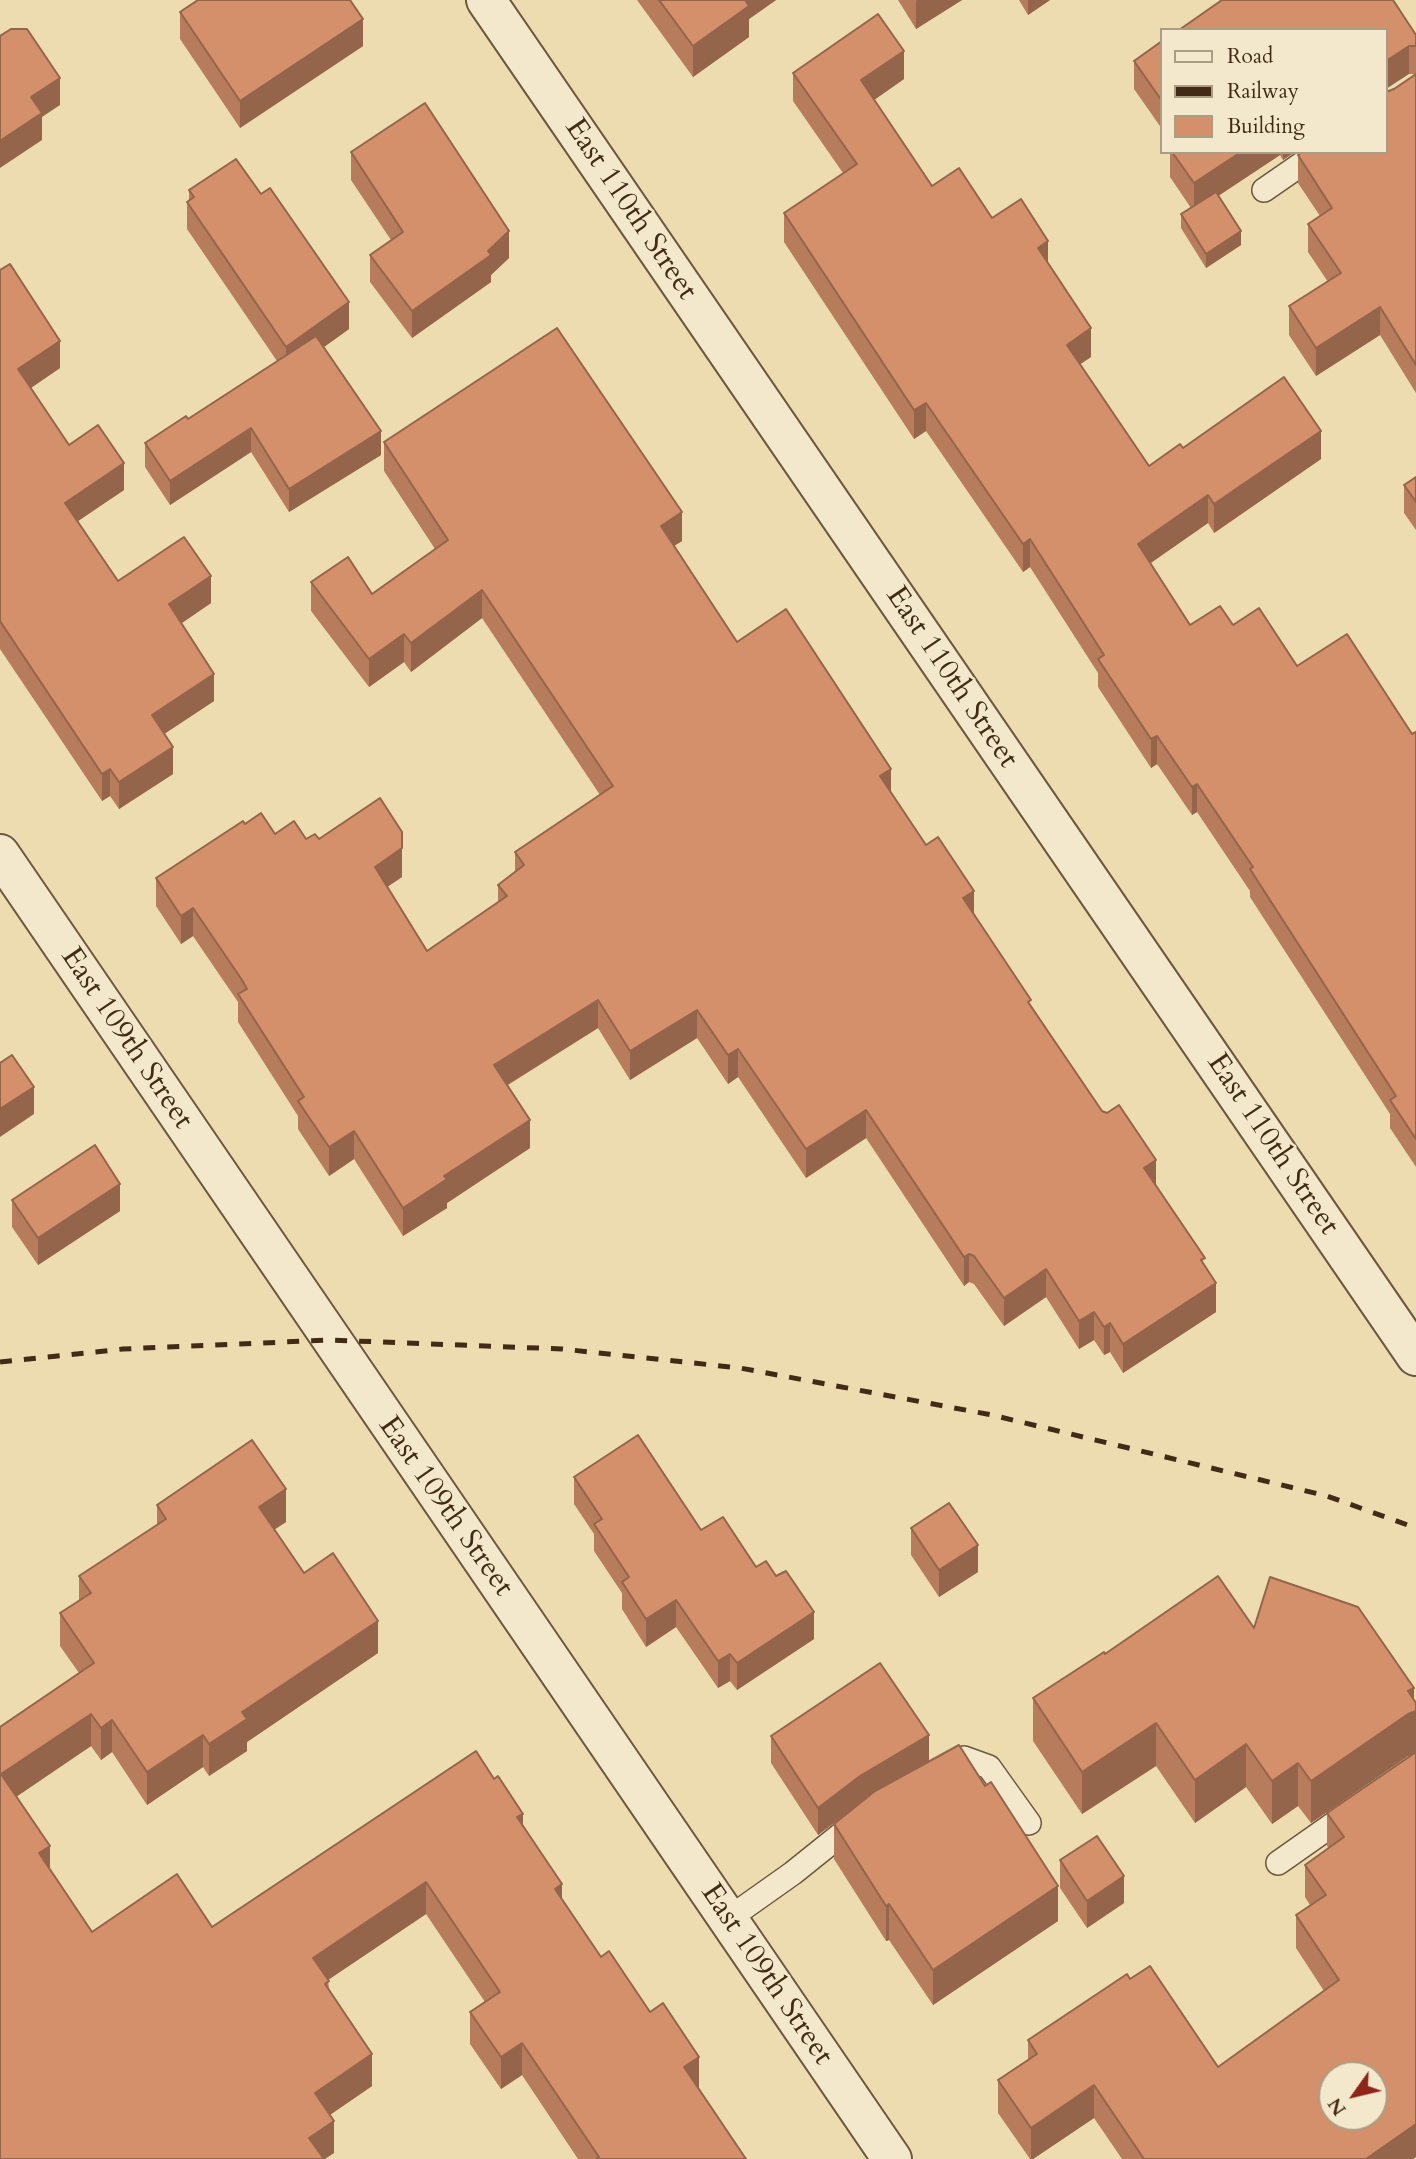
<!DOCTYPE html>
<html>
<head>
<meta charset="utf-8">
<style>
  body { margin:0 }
  #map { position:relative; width:1416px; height:2159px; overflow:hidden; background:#eddcb0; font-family:Cardo,serif }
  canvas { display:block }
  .legend { position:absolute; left:1160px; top:28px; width:228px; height:126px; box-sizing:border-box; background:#f3e8cc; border:2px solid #ac9c84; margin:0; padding:9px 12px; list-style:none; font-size:21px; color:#412b17 }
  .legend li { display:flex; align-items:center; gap:14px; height:35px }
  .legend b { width:35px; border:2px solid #ac9c84 }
  .north { position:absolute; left:1318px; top:2061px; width:70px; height:70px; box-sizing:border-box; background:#f3e8cc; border:2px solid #ac9c84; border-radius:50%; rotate:236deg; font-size:19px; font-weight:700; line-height:28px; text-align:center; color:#412b17 }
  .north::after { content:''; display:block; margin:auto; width:24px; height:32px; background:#8f2418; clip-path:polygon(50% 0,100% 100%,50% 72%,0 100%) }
</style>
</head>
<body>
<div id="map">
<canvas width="1416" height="2159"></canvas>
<ul class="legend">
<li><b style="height:9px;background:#f3e8cc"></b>Road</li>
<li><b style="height:9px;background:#412b17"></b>Railway</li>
<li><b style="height:19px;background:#d4906a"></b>Building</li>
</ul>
<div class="north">N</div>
</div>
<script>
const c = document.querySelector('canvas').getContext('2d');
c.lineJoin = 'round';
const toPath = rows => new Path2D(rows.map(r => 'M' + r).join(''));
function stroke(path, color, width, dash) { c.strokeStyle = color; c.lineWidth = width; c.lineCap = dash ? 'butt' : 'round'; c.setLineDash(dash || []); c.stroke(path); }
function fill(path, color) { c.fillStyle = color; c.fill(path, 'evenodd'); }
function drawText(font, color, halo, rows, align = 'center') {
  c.font = font + ' Cardo,serif'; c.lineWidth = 5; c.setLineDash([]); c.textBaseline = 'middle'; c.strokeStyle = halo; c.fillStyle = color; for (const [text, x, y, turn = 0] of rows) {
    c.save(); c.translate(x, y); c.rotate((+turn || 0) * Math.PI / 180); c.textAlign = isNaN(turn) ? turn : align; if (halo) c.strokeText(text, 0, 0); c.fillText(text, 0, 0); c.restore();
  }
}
const service = toPath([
  [1264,190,1319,152],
  [943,1770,964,1758,989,1767,1029,1823],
  [1278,1863,1352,1811],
  [728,1919,793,1873,859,1820]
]);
const minor = toPath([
  [486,0,1416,1356],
  [0,854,892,2159]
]);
stroke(service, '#6c573d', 26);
stroke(minor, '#6c573d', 42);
stroke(service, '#f3e8cc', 23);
stroke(minor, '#f3e8cc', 38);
stroke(toPath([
  [0,1362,123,1349,330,1340,562,1349,740,1368,992,1415,1327,1496,1416,1528]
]), '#412b17', 5, [12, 12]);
fill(toPath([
  [637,0,776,0,749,19,749,37,693,77],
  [898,0,962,0,916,29],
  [1019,0,1050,0,1028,15],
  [1222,0,1416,35,1416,393,1380,335,1316,376,1289,335,1289,306,1328,282,1308,252,1308,224,1320,216,1298,183,1298,155,1416,74,1409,74],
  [180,12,363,46,240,128,180,39],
  [1162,41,1162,129,1134,89,1134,61],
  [793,73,904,79,874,100,932,186,992,218,1048,263,1091,357,1080,364,1149,466,1183,448,1321,459,1214,533,1208,523,1150,563,1190,625,1233,625,1297,666,1412,734,1416,732,1416,1167,1390,1128,1390,1114,1250,897,1250,891,1197,812,1192,815,1157,764,1151,768,1098,687,1098,673,1030,567,1023,572,926,431,914,439,784,242,784,213,843,173,793,101],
  [351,152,509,258,491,275,491,282,412,338,370,282,370,255,391,240,351,180],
  [1170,152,1295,152,1283,160,1280,155,1218,196,1241,245,1206,268,1181,228,1181,214,1191,208,1170,177],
  [189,190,349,329,324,347,381,455,289,512,251,452,170,505,145,467,145,443,188,419,277,361,187,229,187,202,189,201],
  [0,270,60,368,30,388,69,445,124,490,77,521,118,581,211,603,181,623,214,701,164,734,173,774,119,809,110,796,102,801,0,649],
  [384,442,682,541,674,546,737,642,891,794,974,915,1031,1005,1102,1111,1156,1186,1205,1266,1216,1312,1123,1373,1110,1352,1104,1355,1094,1340,1079,1349,1046,1297,1004,1326,974,1284,969,1282,964,1286,866,1138,806,1178,738,1077,728,1084,697,1038,630,1080,598,1028,508,1085,530,1148,447,1203,447,1208,403,1236,354,1159,329,1176,298,1129,298,1116,238,1022,238,1002,193,936,181,944,156,906,156,878,245,824,275,834,306,839,319,839,402,877,387,887,427,951,498,902,498,885,515,872,515,852,600,795,482,618,411,672,404,662,369,687,311,611,311,582,372,594,435,549,384,471],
  [1416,477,1416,530,1404,513,1404,485],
  [12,1200,120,1211,38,1265,12,1227],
  [574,1477,701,1530,756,1567,814,1639,737,1690,730,1681,718,1688,676,1627,646,1647,622,1609,622,1593,594,1551,594,1534,574,1504],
  [157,1505,286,1522,274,1529,304,1573,378,1653,247,1742,247,1751,209,1776,203,1767,147,1805,112,1752,101,1760,91,1746,16,1797,50,1869,92,1932,212,1927,523,1826,562,1900,601,1957,699,2090,746,2159,578,2159,522,2075,501,2089,470,2044,470,2012,485,2002,426,1914,328,1980,329,1989,372,2086,330,2115,334,2153,0,2159,0,1727,79,1673,60,1646,60,1613,79,1601,79,1576,157,1526],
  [911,1528,978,1572,939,1597,911,1555],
  [1254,1628,1414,1700,1416,1703,1416,2157,1413,2159,1122,2159,1094,2118,1033,2159,1030,2159,998,2113,998,2080,1028,2060,1028,2040,1130,1979,1218,2067,1324,1991,1296,1948,1296,1915,1310,1905,1305,1897,1305,1865,1329,1848,1327,1846,1327,1813,1411,1755,1408,1756,1311,1823,1298,1806,1272,1824,1246,1787,1195,1823,1156,1766,1082,1814,1033,1741,1033,1698,1105,1654],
  [771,1736,929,1762,1058,1921,933,2005,889,1940,886,1941,834,1859,834,1824,861,1802,818,1835,771,1763],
  [1060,1860,1124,1903,1087,1928,1060,1888]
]), '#b67c5b');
fill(toPath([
  [741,0,776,0,749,19,749,37,693,77,693,46],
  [917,0,962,0,916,29,916,1],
  [1028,0,1050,0,1028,15],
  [363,19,363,46,240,128,240,101],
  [1409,46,1409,74,1386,89,1386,61],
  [904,51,904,79,861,109,861,80],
  [60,78,60,105,42,117,42,140,0,168,0,141,31,97],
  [1241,152,1280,152,1280,155,1194,212,1194,183],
  [1283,152,1295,152,1283,160],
  [509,231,509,258,491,275,491,282,412,338,412,311,488,251],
  [1241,231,1241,245,1206,268,1206,254],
  [1048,241,1048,270,1038,248],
  [349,302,349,329,286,374,286,347],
  [1380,307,1380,335,1316,376,1316,348],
  [1091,328,1091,357,1067,373,1067,345],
  [60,341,60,368,18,397,18,369],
  [926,403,926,431,914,439,914,410],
  [251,428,251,452,170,505,170,481],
  [381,431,381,455,289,512,289,489],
  [1321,431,1321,459,1214,533,1214,504],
  [124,463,124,490,65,530,65,503],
  [1208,495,1208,523,1138,572,1138,544],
  [682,512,682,541,661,554,661,526],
  [1030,539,1030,567,1023,572,1023,544],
  [211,576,211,603,169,632,169,604],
  [482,590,482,618,411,672,411,643],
  [404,634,404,662,369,687,369,659],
  [214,674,214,701,152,742,152,715],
  [1157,736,1157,764,1151,768,1151,739],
  [173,747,173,774,119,809,119,782],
  [110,769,110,796,102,801,102,774],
  [891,769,891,797,880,776],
  [1197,784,1197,812,1192,815,1192,787],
  [402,848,402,877,375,895,375,867],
  [974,891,974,919,963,898],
  [193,908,193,936,181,944,181,916],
  [598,1000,598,1028,494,1093,494,1065],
  [697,1010,697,1038,630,1080,630,1051],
  [738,1049,738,1077,728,1084,728,1055],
  [34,1087,34,1114,0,1137,0,1109],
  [866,1110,866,1138,806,1178,806,1149],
  [530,1120,530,1148,447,1203,447,1208,403,1236,403,1208,444,1176],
  [354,1131,354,1159,329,1176,329,1147],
  [1156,1160,1156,1188,1144,1168],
  [120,1184,120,1211,38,1265,38,1238],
  [969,1254,969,1282,964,1286,964,1257],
  [1046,1269,1046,1297,1004,1326,1004,1298],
  [1216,1283,1216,1312,1123,1373,1123,1344],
  [1094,1312,1094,1340,1079,1349,1079,1321],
  [1110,1323,1110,1352,1104,1355,1104,1327],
  [286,1489,286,1522,259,1540,259,1507],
  [978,1545,978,1572,939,1597,939,1570],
  [676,1600,676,1627,646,1647,646,1619],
  [814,1612,814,1639,737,1690,737,1663],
  [378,1621,378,1653,247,1742,247,1751,209,1776,209,1744,242,1712],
  [730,1654,730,1681,718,1688,718,1661],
  [1414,1688,1414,1712,1416,1711,1416,1754,1408,1756,1311,1823,1311,1781,1408,1691],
  [91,1714,91,1746,1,1807,1,1774],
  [112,1720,112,1752,101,1760,101,1728],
  [1156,1723,1156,1766,1082,1814,1082,1772],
  [203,1735,203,1767,147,1805,147,1772],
  [929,1735,929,1762,860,1803,818,1835,818,1808,860,1776],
  [1246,1744,1246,1787,1195,1823,1195,1780],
  [1298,1763,1298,1806,1272,1824,1272,1781],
  [523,1814,523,1846,517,1817],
  [50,1846,50,1878,39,1853],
  [1124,1876,1124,1903,1087,1928,1087,1901],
  [426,1882,426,1914,313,1990,313,1958],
  [562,1884,562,1916,555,1889],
  [1058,1886,1058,1921,933,2005,933,1970],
  [889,1904,889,1940,886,1941,886,1906],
  [522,2043,522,2075,501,2089,501,2057],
  [372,2054,372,2086,315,2125,315,2093],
  [699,2057,699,2089,684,2067],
  [1094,2085,1094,2118,1033,2159,1031,2159,1031,2128],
  [334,2121,334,2153,325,2159,309,2159,309,2138],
  [1416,2124,1416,2157,1413,2159,1366,2159]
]), '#94654a');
const building = toPath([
  [198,0,350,0,363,19,240,101,180,12,198,0],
  [659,0,745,0,749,6,693,46,659,0],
  [1222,0,1393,0,1416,35,1416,46,1409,46,1386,61,1386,30,1179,30,1222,0],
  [878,14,904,51,861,80,932,186,959,168,992,218,1021,199,1048,241,1038,248,1091,328,1067,345,1149,466,1180,444,1183,448,1284,377,1321,431,1214,504,1208,495,1138,544,1190,625,1220,606,1233,625,1259,608,1297,666,1347,634,1412,734,1416,732,1416,1139,1390,1100,1396,1096,1250,869,1253,867,1197,784,1192,787,1157,736,1151,739,1098,659,1104,655,1030,539,1023,544,926,403,914,410,784,213,857,164,793,73,878,14],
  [11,29,27,29,60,78,31,97,42,113,0,141,0,36,11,29],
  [1162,41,1162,101,1134,61,1162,41],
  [1416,74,1416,365,1380,307,1316,348,1289,306,1341,273,1308,224,1332,208,1298,155,1302,152,1386,152,1386,92,1394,89,1416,74],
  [425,103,509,231,488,251,491,255,412,311,370,255,403,232,351,152,425,103],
  [1172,152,1241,152,1194,183,1172,152],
  [236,159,261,194,270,188,349,302,286,347,187,202,194,197,189,190,236,159],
  [1216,192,1241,231,1206,254,1181,214,1216,192],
  [10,264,60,341,18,369,69,445,98,425,124,463,65,503,118,581,184,537,211,576,169,604,214,674,152,715,173,747,119,782,110,769,102,774,0,621,0,270,10,264],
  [557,328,682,512,661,526,737,642,786,609,891,769,880,776,926,845,938,837,974,891,963,898,1031,1000,1028,1002,1102,1111,1107,1113,1119,1105,1156,1160,1144,1168,1205,1258,1201,1260,1216,1283,1123,1344,1110,1323,1104,1327,1094,1312,1079,1321,1046,1269,1004,1298,974,1256,969,1254,964,1257,866,1110,806,1149,738,1049,728,1055,697,1010,630,1051,598,1000,494,1065,530,1120,444,1176,447,1179,403,1208,354,1131,329,1147,298,1101,304,1097,238,994,247,989,242,980,193,908,181,916,156,878,243,821,245,824,261,813,275,834,294,821,306,839,315,834,319,839,380,798,402,832,402,848,375,867,427,951,507,896,498,885,524,865,515,852,613,786,482,590,411,643,404,634,369,659,311,582,348,557,372,594,448,540,384,442,557,328],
  [316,336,381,431,289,489,251,428,170,481,145,443,186,416,188,419,316,336],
  [1416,477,1416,502,1404,485,1416,477],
  [12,1055,34,1087,0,1109,0,1063,12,1055],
  [95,1145,120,1184,38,1238,12,1200,95,1145],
  [638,1435,701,1530,723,1517,756,1567,766,1561,776,1576,786,1571,814,1612,737,1663,730,1654,718,1661,676,1600,646,1619,622,1582,629,1577,594,1524,602,1519,574,1477,638,1435],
  [252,1440,286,1489,259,1507,304,1573,333,1553,378,1621,242,1712,247,1719,209,1744,203,1735,147,1772,112,1720,101,1728,91,1714,1,1774,50,1846,39,1853,92,1932,177,1874,212,1927,476,1751,494,1779,498,1776,523,1814,517,1817,562,1884,555,1889,601,1957,609,1951,650,2012,663,2003,699,2057,684,2067,746,2159,596,2159,599,2157,522,2043,501,2057,470,2012,500,1992,426,1882,313,1958,329,1981,325,1984,372,2054,315,2093,334,2121,309,2138,324,2159,0,2159,0,1727,94,1663,60,1613,91,1593,79,1576,166,1519,157,1505,252,1440],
  [949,1503,978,1545,939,1570,911,1528,949,1503],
  [1218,1576,1254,1628,1270,1577,1358,1607,1414,1688,1408,1691,1416,1703,1416,1711,1408,1714,1311,1781,1298,1763,1272,1781,1246,1744,1195,1780,1156,1723,1082,1772,1033,1698,1104,1652,1105,1654,1218,1576],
  [880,1663,929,1735,860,1776,818,1808,771,1736,880,1663],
  [959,1745,985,1786,991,1782,1058,1886,933,1970,889,1904,886,1906,834,1824,875,1791,959,1745],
  [1416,1752,1416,2124,1366,2159,1144,2159,1094,2085,1031,2128,998,2080,1037,2054,1028,2040,1127,1974,1130,1979,1150,1966,1218,2067,1339,1980,1296,1915,1326,1895,1305,1865,1344,1837,1327,1813,1416,1752],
  [1332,2075,1374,2075,1374,2117,1332,2117,1332,2075],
  [1097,1836,1124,1876,1087,1901,1060,1860,1097,1836]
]);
fill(building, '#d4906a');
stroke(building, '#94654a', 2);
drawText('30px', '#412b17', '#f3e8cc', [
  ["East 110th Street",630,210,56],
  ["East 110th Street",951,678,56],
  ["East 109th Street",126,1039,56],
  ["East 110th Street",1272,1145,56],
  ["East 109th Street",445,1507,55],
  ["East 109th Street",766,1975,56]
]);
</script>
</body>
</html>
